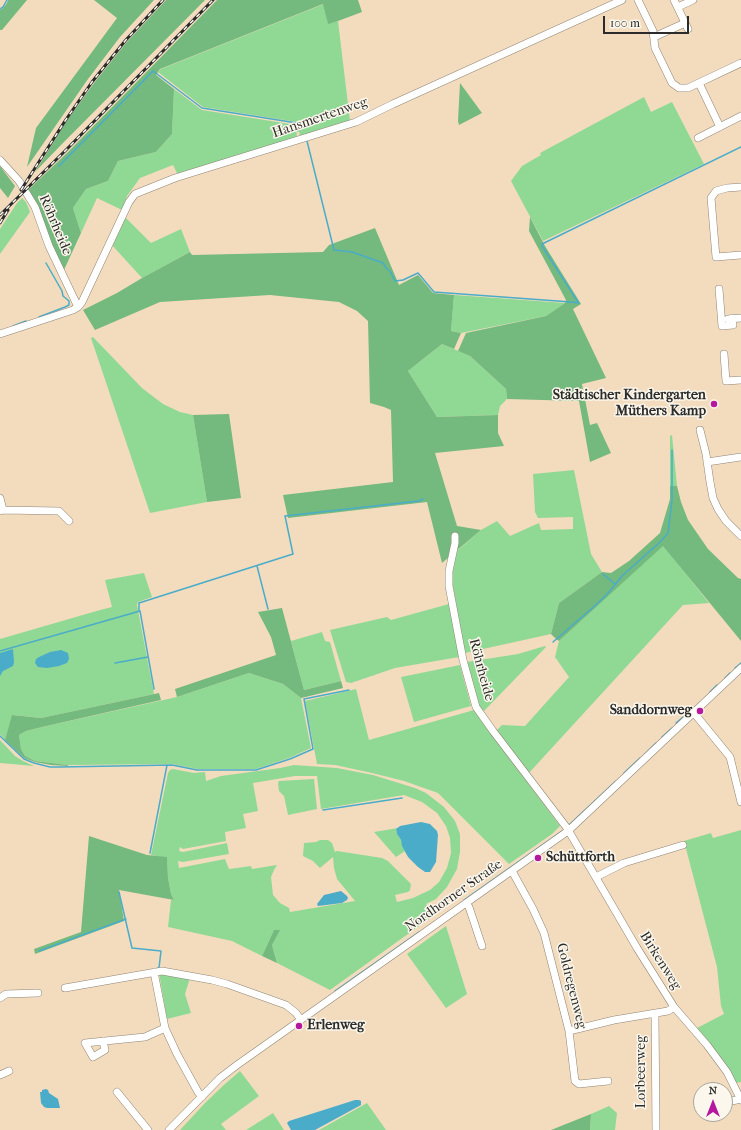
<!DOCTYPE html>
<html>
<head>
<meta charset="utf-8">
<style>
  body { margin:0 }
  #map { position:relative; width:741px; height:1130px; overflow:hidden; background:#f3dcbe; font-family:"IM FELL French Canon",serif }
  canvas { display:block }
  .north { position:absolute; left:693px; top:1082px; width:40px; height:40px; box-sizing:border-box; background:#fbf7ec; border:1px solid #a8a59f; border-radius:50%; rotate:0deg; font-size:11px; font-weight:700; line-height:16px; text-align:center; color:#2b2b2b }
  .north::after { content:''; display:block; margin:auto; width:14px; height:18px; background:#b5179e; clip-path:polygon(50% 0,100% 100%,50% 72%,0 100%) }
  .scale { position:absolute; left:603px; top:16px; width:86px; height:18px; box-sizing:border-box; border:2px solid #2b2b2b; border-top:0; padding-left:5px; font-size:12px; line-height:14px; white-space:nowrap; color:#2b2b2b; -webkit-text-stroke:3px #fbf7ec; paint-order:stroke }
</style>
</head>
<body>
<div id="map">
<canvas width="741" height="1130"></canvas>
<div class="north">N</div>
<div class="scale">100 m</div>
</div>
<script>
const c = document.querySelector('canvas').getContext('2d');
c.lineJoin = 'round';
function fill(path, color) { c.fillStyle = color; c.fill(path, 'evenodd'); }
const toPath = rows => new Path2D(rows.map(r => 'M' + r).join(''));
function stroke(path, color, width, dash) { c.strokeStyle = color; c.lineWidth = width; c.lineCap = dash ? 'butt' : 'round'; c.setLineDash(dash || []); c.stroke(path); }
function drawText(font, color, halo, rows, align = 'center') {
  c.font = font + ' "IM FELL French Canon",serif'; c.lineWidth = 3; c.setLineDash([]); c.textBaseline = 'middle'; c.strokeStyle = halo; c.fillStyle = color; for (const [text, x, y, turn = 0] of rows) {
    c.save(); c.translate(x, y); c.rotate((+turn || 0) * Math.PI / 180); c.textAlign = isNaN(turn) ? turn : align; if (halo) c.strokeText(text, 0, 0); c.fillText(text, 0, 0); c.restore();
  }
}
fill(toPath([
  [324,4,328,23,338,21,350,121,300,136,297,122,203,107,158,72,161,69],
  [174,89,202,110,296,125,297,138,178,175,173,165,140,178,127,196,122,210,97,198,81,233,73,208,86,189,108,181,118,161,156,152,172,134],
  [644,97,651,112,672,102,704,164,543,241,511,181,522,166,541,155,540,153],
  [22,198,26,202,30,212,0,254,0,229,17,203],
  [124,216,151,243,181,229,190,252,142,278,111,244],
  [454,295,565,303,546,316,461,333,451,331],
  [93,337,142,388,163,404,180,412,193,415,207,502,150,513,91,338],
  [442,344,470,356,506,389,507,399,500,406,498,415,437,417,408,371],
  [672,435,677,486,670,486,670,436],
  [574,470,591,554,602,572,559,603,551,634,465,653,453,586,453,571,457,551,481,530,497,521,510,536,539,523,541,530,573,529,573,517,538,518,535,512,533,474],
  [663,545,709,603,683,605,528,774,496,731,502,725,525,726,569,677,555,657,559,641],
  [144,573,152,597,138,602,137,605,154,694,41,718,13,715,5,740,0,734,0,639,100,610,112,607,105,580],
  [449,604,459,657,395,668,351,683,346,682,330,630,387,617,391,620],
  [322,632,325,641,330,642,341,681,304,690,291,641],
  [545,646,546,647,483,712,479,706,467,662,518,654],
  [460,665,471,706,414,722,401,677],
  [249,673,283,684,301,698,311,748,289,758,256,769,197,769,172,764,68,765,51,763,35,761,25,756,21,749,19,735,26,731,42,727,177,697],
  [356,689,369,740,474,710,560,826,552,834,509,864,438,793,404,781,372,773,335,765,317,764,305,701],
  [0,740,15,756,23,761,34,766,0,763],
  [294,765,337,768,373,775,415,788,426,793,444,807,455,821,460,834,460,852,457,869,447,887,436,899,426,904,433,916,330,990,277,963,272,945,279,930,274,930,262,956,232,941,168,927,171,900,174,900,171,894,168,878,167,858,151,855,168,773,170,770,173,769,194,773,205,772,206,781,221,776,280,768],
  [295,776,317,776,321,809,404,795,422,802,437,813,446,826,450,838,451,853,447,868,439,882,430,890,413,898,397,902,395,895,408,892,410,890,411,884,388,861,382,858,337,851,335,852,332,843,328,840,320,840,316,842,304,843,303,856,313,861,320,868,333,857,334,868,337,879,355,901,290,912,289,908,280,903,273,895,271,877,274,870,277,865,252,869,251,866,229,869,225,859,179,868,178,861,183,862,229,854,227,843,183,852,179,851,180,847,183,849,226,841,225,832,246,828,243,814,258,811,253,783],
  [314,779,317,809,288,815,284,796,279,791,278,783,279,781],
  [398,828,396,829,397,834,401,840,405,851,396,857,374,832],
  [741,830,741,1082,735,1083,697,1028,724,1014,721,1006,717,967,684,841,711,833,713,838],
  [446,926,467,994,446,1008,407,954],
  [159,973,190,978,185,994,191,1013,167,1019],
  [240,1071,259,1096,221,1124,226,1130,180,1130,206,1102,225,1084],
  [367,1103,386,1130,319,1130],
  [609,1106,617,1113,615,1130,590,1130,591,1114],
  [273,1113,284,1130,246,1130]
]), '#90d994');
fill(toPath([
  [8,0,27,0,2,30,0,30,0,10,3,8,7,3],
  [94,0,154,0,120,37,88,79,27,167,36,128,117,18],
  [166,0,205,0,61,145,35,172,66,122,94,83,126,43],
  [217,0,358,0,362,12,338,21,328,24,323,4,160,69,156,75,174,89,172,134,156,152,118,161,108,181,86,189,73,208,81,233,63,272,28,190,68,152],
  [460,83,482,113,459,125,458,121],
  [0,166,15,186,8,198,0,188],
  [530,217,545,246,581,304,573,309,606,378,582,384,590,425,597,423,611,453,590,462,579,401,507,399,506,389,470,356,458,351,466,333,546,316,565,303,566,300,529,231],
  [375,228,399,285,418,275,433,293,454,295,451,331,461,333,454,349,442,344,408,371,437,417,498,415,498,433,504,446,435,453,457,526,481,530,442,563,427,502,288,518,283,495,393,482,391,410,384,407,370,403,368,321,357,311,339,302,270,295,160,302,95,330,83,310,117,293,142,278,190,252,192,255,323,252,329,245],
  [229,414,241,498,207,502,193,415],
  [670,486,677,486,681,502,688,520,708,549,738,578,741,579,741,641,663,546,559,641,555,638,551,634,559,603,602,572,611,573,629,561,660,533,670,499],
  [282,608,304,690,341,681,343,688,301,698,283,684,249,673,177,697,175,689,276,655,271,637,258,612],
  [159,693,161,700,42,727,26,731,19,735,21,749,25,756,35,761,68,765,68,766,51,765,35,762,24,758,5,740,12,715,41,718],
  [89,836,147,855,167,857,168,878,171,894,174,900,119,890,124,921,35,954,34,949,81,932],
  [274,930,280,930,272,945,277,963,262,956],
  [591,1114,590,1130,551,1130]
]), '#74b97e');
fill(toPath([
  [13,649,14,662,13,666,3,671,0,676,0,653],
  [61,650,68,653,69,659,67,663,59,666,47,668,38,667,35,663,36,659,39,657,50,652],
  [421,822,430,824,437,831,438,835,436,862,430,872,425,872,418,867,408,857,402,846,401,840,397,834,396,829,400,826],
  [341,891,347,896,348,898,347,900,342,903,318,906,317,904,324,895],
  [46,1089,48,1090,49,1093,58,1099,60,1108,47,1108,44,1107,41,1103,40,1092,42,1092,42,1090],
  [355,1100,359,1100,361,1101,361,1105,315,1130,291,1130,287,1123,289,1121]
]), '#4aacc9');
stroke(toPath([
  [0,9,3,7,7,0],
  [307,141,334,250,352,252,383,263,387,269,390,271,395,281,403,280,418,273,434,292,571,302,579,303],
  [59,166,153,71,202,108,297,123,298,131],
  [578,302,542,246,542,244,741,147],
  [39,317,65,307,69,305,69,301,63,296,62,291,46,263],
  [13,326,26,321],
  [257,566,268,609],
  [603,574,615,584],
  [553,642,597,604,610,591,622,576,660,542,668,533,672,500,672,450],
  [0,651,140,611],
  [115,663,148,657],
  [735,668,741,663],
  [725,678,730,673],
  [154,689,140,611,139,611,139,603,293,554,285,516,419,501,423,499],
  [710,692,717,685],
  [676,723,683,717],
  [0,736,24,759,34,763,50,767,60,767,172,765,197,770,256,770,290,759,313,749,304,699,349,690],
  [662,737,672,728],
  [645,754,656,743],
  [624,773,640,758],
  [323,810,402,798],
  [569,825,616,781],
  [150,853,167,765],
  [119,892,132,948,161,951,159,968,158,968],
  [464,900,562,831],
  [39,951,126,919],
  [335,991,419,932]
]), '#4aacc9', 1.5);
const minor = toPath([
  [638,0,653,31,655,48,672,83,679,88,688,88,741,63],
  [674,0,688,29],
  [678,7,693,0],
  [654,37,685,23],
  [699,83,720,127],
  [698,138,741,116],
  [0,160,19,181,35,207,49,246,78,307],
  [741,187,727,188,716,191,711,198,716,257,741,255],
  [719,289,722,326,733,325,732,318],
  [728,319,741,318],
  [0,334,73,310,78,307,82,302,129,202,135,194,175,178,356,122,393,104,622,0],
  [724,354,726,381,741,380],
  [700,430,706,454,710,482,713,498,718,509,726,521,741,536],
  [707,462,741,457],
  [0,498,3,510],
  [0,511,3,510,59,511,69,521],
  [455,536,455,543,449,571,449,586,463,660,476,707,493,731,567,828,637,948,674,1007,707,1045,727,1072,741,1100],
  [694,713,730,757,741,802],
  [512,871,533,909,544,933,569,1031,575,1081,579,1084,608,1081],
  [596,877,624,863,683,845],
  [466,903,469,907,482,946],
  [154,972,165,1028,177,1054,198,1092,202,1097],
  [65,988,162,971,212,980,227,984,286,1005,296,1013,301,1020],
  [0,998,6,994,38,993],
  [655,1014,656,1130],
  [569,1031,614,1020,668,1011,674,1007],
  [103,1041,105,1050,93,1057,85,1043,145,1037,165,1028],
  [0,1075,9,1071],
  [117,1092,148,1130],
  [725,1102,737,1100,740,1098],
  [700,1106,701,1106],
  [169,1130,220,1078,237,1065,568,831,741,668]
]);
stroke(minor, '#8f8474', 8);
stroke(minor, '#fff', 7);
const rail = toPath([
  [21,190,65,121,92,82,125,41,163,0],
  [0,215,66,150,213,0],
  [0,223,8,210]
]);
stroke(rail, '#2b2b2b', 3);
stroke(rail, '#fbf7ec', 1.5, [4.5]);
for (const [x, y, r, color] of [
  [714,404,4,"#b5179e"],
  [700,711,4,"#b5179e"],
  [538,858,4,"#b5179e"],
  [299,1026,4,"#b5179e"]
]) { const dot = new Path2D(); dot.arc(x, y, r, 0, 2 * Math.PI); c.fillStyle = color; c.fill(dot); stroke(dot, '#fbf7ec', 1.5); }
drawText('14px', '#2b2b2b', '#fbf7ec', [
  ["Hansmertenweg",320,118,-19],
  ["Röhrheide",55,225,67],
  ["Röhrheide",481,670,75],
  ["Nordhorner Straße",454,896,-35],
  ["Birkenweg",660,961,58],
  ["Goldregenweg",571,986,76],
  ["Lorbeerweg",642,1072,-90]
]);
drawText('bold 14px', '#2b2b2b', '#fbf7ec', [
  ["Städtischer Kindergarten",706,396],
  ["Müthers Kamp",706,412],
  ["Sanddornweg",692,711],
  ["Schüttforth",546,858,"left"],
  ["Erlenweg",307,1026,"left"]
], 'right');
</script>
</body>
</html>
